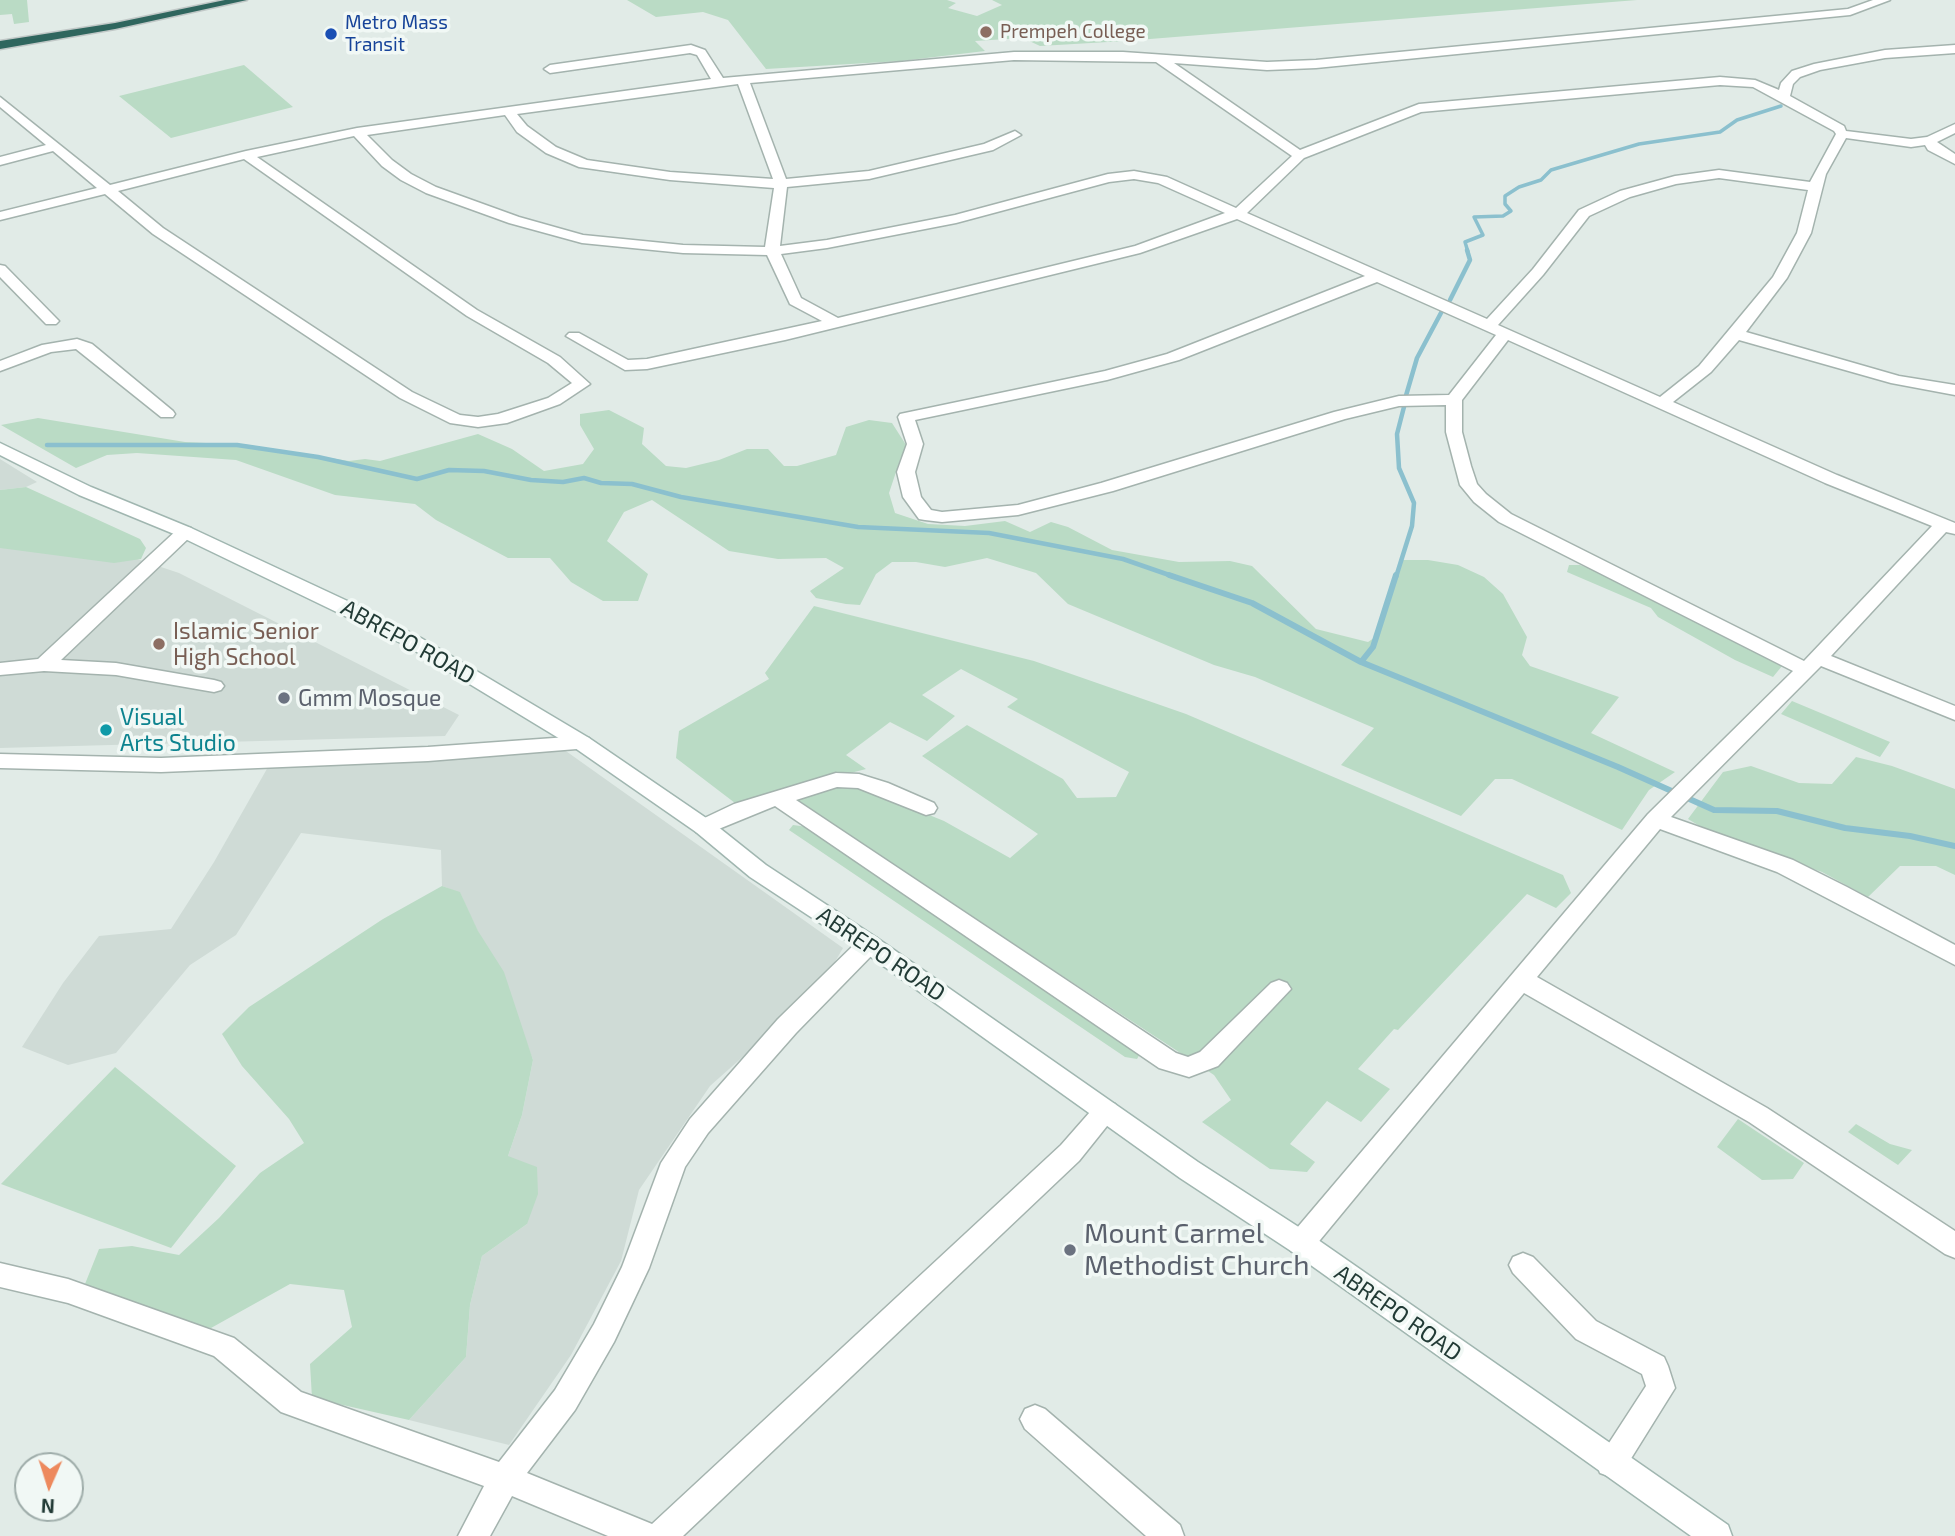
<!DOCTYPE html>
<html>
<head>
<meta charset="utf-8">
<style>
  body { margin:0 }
  #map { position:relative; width:1955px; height:1536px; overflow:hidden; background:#e1ebe7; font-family:"Exo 2",sans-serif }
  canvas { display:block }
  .north { position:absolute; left:14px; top:1452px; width:70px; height:70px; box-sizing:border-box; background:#f1f8f5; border:2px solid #9eaca9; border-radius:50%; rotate:183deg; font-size:19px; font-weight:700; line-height:28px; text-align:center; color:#223b36 }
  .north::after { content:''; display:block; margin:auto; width:24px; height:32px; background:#ed895d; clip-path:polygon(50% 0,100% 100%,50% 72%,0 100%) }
</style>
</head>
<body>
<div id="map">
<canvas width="1955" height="1536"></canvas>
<div class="north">N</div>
</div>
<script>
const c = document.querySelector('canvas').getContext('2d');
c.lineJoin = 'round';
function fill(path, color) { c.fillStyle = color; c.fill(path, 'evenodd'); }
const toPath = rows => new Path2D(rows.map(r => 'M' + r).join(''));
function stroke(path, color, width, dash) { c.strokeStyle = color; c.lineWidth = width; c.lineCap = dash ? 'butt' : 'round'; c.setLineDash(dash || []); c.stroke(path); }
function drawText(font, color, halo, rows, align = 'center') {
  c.font = font + ' "Exo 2",sans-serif'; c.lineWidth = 7; c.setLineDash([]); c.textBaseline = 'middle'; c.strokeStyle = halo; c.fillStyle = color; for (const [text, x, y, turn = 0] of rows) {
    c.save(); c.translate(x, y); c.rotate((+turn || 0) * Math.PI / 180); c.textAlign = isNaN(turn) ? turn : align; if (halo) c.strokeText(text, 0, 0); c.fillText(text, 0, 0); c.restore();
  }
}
fill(toPath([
  [0,459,37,482,26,487,0,490],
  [0,501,131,557,179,573,459,715,445,736,0,748],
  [563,749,843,948,819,989,710,1086,639,1190,621,1261,571,1355,509,1445,409,1420,466,1357,470,1305,482,1256,527,1224,508,1156,522,1115,533,1060,517,1017,460,893,442,886,441,850,301,833,236,935,190,965,116,1053,68,1065,22,1047,63,983,99,936,171,929,214,862,268,767]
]), '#cfdbd6');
fill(toPath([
  [0,0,27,0,29,22,14,24,12,14,0,15],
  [627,0,947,0,956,3,948,8,977,16,1002,5,992,0,1637,0,1125,41,1040,46,1023,38,975,41,985,51,901,61,766,69,728,20,703,12,656,17],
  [244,65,293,107,171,138,119,96],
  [609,410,644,428,642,444,666,466,686,468,719,460,747,449,768,449,784,466,797,466,836,455,846,427,869,420,892,423,908,448,901,457,889,493,895,513,928,524,965,526,1005,521,1030,532,1051,522,1068,527,1112,550,1179,562,1230,561,1252,566,1316,629,1368,642,1374,638,1402,560,1428,560,1458,565,1484,577,1503,594,1527,637,1522,655,1530,666,1619,697,1591,733,1675,772,1649,790,1622,830,1512,779,1495,779,1461,816,1341,765,1374,728,1255,677,1214,665,1068,604,1036,573,987,558,945,567,916,562,892,562,876,574,860,605,846,604,816,598,810,591,844,568,826,558,778,559,729,551,652,500,624,512,607,541,648,574,638,601,603,601,571,582,550,558,508,558,436,520,415,504,335,495,236,460,137,453,107,455,76,468,1,425,38,418,185,442,249,445,349,461,365,459,380,461,478,434,512,449,544,471,583,464,594,449,580,425,580,414],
  [26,487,140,539,146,548,141,559,114,563,0,548,0,490],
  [1569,565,1580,565,1621,581,1779,659,1782,666,1773,677,1735,660,1658,617,1651,608,1567,572],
  [814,606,1034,661,1186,714,1563,875,1571,893,1556,908,1527,894,1398,1030,1394,1029,1358,1069,1390,1089,1361,1122,1327,1101,1290,1144,1315,1162,1307,1172,1270,1169,1202,1122,1231,1100,1214,1075,795,801,802,797,853,784,944,821,1010,858,1038,834,922,756,967,725,1063,779,1077,798,1116,797,1129,772,1007,707,1018,699,961,669,922,695,955,716,927,741,890,722,846,755,866,769,735,803,676,758,679,731,769,679,765,673],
  [1792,701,1890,742,1880,757,1781,714],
  [1856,757,1892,766,1955,789,1955,875,1936,866,1900,866,1868,897,1822,872,1716,836,1688,819,1723,772,1751,766,1799,783,1832,784],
  [793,825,815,828,1141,1052,1137,1059,1125,1057,789,830],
  [442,886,460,892,478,931,504,972,533,1060,522,1115,508,1156,537,1167,538,1194,527,1224,482,1256,470,1305,466,1357,409,1420,312,1398,310,1364,352,1327,344,1290,290,1284,211,1328,138,1314,85,1284,99,1249,132,1246,179,1255,219,1218,260,1173,304,1143,289,1119,242,1066,222,1034,249,1007,383,919],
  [115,1067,236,1166,171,1248,1,1184],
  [1738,1119,1804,1163,1793,1179,1762,1180,1717,1147],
  [1856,1124,1890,1144,1912,1150,1898,1165,1848,1132]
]), '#badbc5');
stroke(toPath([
  [1468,252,1465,242,1483,235,1474,217,1503,216,1511,211,1505,204,1505,196,1519,187,1541,180,1551,170,1639,144,1720,132,1737,120,1781,106]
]), '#8bc0ce', 3.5);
stroke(toPath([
  [1450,300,1470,260,1467,250],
  [1405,399,1417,358,1442,311],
  [47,445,237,445,318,457,417,479,449,470,484,471,531,480,563,482,584,478,601,483,632,484,681,497,858,527,989,533,1123,559,1175,577],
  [1396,577,1412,526,1414,503,1399,468,1397,434,1405,403]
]), '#8bc0ce', 4.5);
stroke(toPath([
  [1169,575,1252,603,1361,662,1618,767,1714,810,1777,811,1845,828,1910,836,1955,846],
  [1361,662,1373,647,1396,575]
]), '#8bc0ce', 6);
const street = toPath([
  [1873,0,1890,0,1850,15,1316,68,1267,70,1174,63,1300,150,1419,104,1720,77,1755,80,1779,90,1781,83,1792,71,1814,64,1885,50,1955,45,1955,53,1885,58,1820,70,1800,77,1793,84,1790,96,1844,126,1846,131,1911,139,1927,137,1955,124,1955,133,1937,142,1955,154,1955,164,1928,150,1925,145,1911,147,1846,138,1826,174,1811,233,1787,278,1746,332,1899,376,1955,385,1955,395,1891,383,1739,340,1711,372,1673,402,1837,475,1955,523,1955,534,1946,532,1831,656,1955,706,1955,720,1821,666,1671,817,1793,860,1847,887,1955,945,1955,965,1777,872,1660,829,1537,977,1767,1108,1955,1231,1955,1258,1945,1254,1749,1122,1524,993,1311,1251,1301,1255,1291,1251,1287,1243,1291,1235,1648,814,1793,671,1499,522,1474,502,1460,485,1446,432,1446,405,1399,406,1345,419,1113,491,1018,515,942,522,925,520,919,519,903,497,897,472,907,444,898,417,900,414,1105,371,1167,354,1365,276,1237,219,1140,253,785,340,647,369,625,370,566,336,569,333,579,333,628,360,647,359,822,321,790,304,767,255,683,253,582,243,509,223,426,193,401,180,382,166,354,136,257,157,477,310,560,357,590,384,560,404,507,423,478,427,450,423,400,398,153,234,105,194,0,220,0,212,97,188,53,151,0,165,0,157,46,145,0,107,0,97,110,185,246,151,357,128,711,79,697,55,690,53,550,73,544,69,550,65,691,45,705,50,723,78,1014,52,1123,52,1267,62,1316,60,1848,9,1873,0],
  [1014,60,1156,62,1292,156,1236,208,1167,177,1134,171,1108,174,955,215,827,240,780,246,787,187,869,179,993,150,1021,135,1015,131,984,144,869,171,786,179,750,83,1014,60],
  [738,84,773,179,670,172,587,160,556,147,527,126,517,114,738,84],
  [1720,85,1753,87,1834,131,1836,134,1810,182,1719,170,1675,176,1620,191,1579,210,1533,269,1487,319,1247,213,1304,158,1421,112,1720,85],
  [505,115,517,132,546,153,579,167,670,180,774,188,765,247,683,245,583,235,519,217,436,187,411,174,392,160,367,135,505,115],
  [244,159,467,316,548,363,572,383,548,398,498,414,478,417,460,415,412,392,163,228,118,191,244,159],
  [1719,178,1808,190,1797,233,1773,277,1699,366,1660,397,1498,325,1543,275,1589,216,1630,197,1676,184,1719,178],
  [1134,179,1158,183,1225,213,1135,246,838,318,801,298,781,254,827,248,956,223,1109,182,1134,179],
  [1377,282,1496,335,1449,395,1399,396,1334,412,1101,483,1018,505,942,512,931,510,921,497,915,472,923,444,915,420,1107,380,1179,360,1377,282],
  [1508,340,1825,483,1932,526,1804,661,1511,514,1486,494,1477,484,1471,466,1462,432,1462,400,1508,340],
  [0,265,5,266,56,318,59,321,56,324,46,324,0,277,0,265],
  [77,339,92,344,173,411,175,414,173,417,161,417,76,349,51,352,0,371,0,361,42,345,77,339],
  [185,527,191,528,194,532,191,536,61,660,116,663,214,680,221,682,224,686,221,690,214,692,116,675,44,671,0,675,0,663,38,659,179,528,185,527],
  [582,736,589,738,592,743,589,748,428,761,161,772,0,768,0,754,161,758,428,747,582,736],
  [836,773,859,774,888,783,934,803,937,808,934,813,926,815,858,788,837,787,796,800,1176,1053,1188,1057,1200,1052,1271,983,1279,980,1287,983,1291,989,1218,1066,1189,1077,1159,1068,775,806,704,835,696,832,693,827,696,822,734,804,836,773],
  [869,935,877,938,881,944,877,950,796,1033,708,1133,685,1167,649,1268,614,1342,575,1410,527,1473,652,1524,1061,1145,1097,1104,1106,1101,1115,1104,1119,1111,1079,1161,683,1536,608,1536,512,1496,490,1536,458,1536,484,1486,281,1412,214,1356,68,1303,0,1287,0,1263,68,1279,234,1338,301,1392,499,1462,555,1390,594,1324,622,1267,661,1163,690,1119,778,1019,861,938,869,935],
  [1523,1253,1533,1257,1596,1321,1664,1357,1668,1366,1675,1388,1622,1473,1611,1477,1600,1473,1596,1463,1646,1386,1642,1374,1576,1339,1513,1273,1509,1265,1513,1257,1523,1253],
  [1035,1405,1045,1409,1180,1525,1184,1536,1146,1536,1025,1429,1020,1419,1025,1409,1035,1405]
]);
const secondary = toPath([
  [0,443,91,487,191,528,356,605,421,638,589,738,712,822,766,865,877,938,1198,1162,1311,1235,1728,1525,1732,1536,1691,1536,1291,1251,1180,1178,861,950,750,877,696,832,575,748,407,646,179,536,79,495,0,455,0,443]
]);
const highway = toPath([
  [225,0,247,0,115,29,0,49,0,41,115,23,225,0]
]);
stroke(street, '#a4b3ae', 3);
stroke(secondary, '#a0b6b0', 3);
stroke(highway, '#c1c8c7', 3);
fill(street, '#fff');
fill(secondary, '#fff');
fill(highway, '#2f665e');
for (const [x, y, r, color] of [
  [986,32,7,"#8d6e63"],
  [331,34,7,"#1a4fb4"],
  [159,644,7,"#8d6e63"],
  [284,698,7,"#6b7280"],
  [106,730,7,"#0f9aa8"],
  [1070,1250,7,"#6b7280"]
]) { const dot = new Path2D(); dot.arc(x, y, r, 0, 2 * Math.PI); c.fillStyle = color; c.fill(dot); stroke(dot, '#f1f8f5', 2.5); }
drawText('19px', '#164399', '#f1f8f5', [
  ["Metro Mass",345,23],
  ["Transit",345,45]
], 'left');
drawText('19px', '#785e54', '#f1f8f5', [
  ["Prempeh College",1000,32]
], 'left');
drawText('23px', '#785e54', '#f1f8f5', [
  ["Islamic Senior",173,631],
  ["High School",173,657]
], 'left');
drawText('23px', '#223b36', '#f1f8f5', [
  ["ABREPO ROAD",408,642,29],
  ["ABREPO ROAD",881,954,34],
  ["ABREPO ROAD",1398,1313,35]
]);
drawText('23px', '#5b616d', '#f1f8f5', [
  ["Gmm Mosque",298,698]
], 'left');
drawText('23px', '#0d838f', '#f1f8f5', [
  ["Visual",120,717],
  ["Arts Studio",120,743]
], 'left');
drawText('28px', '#5b616d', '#f1f8f5', [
  ["Mount Carmel",1084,1234],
  ["Methodist Church",1084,1266]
], 'left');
</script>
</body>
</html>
